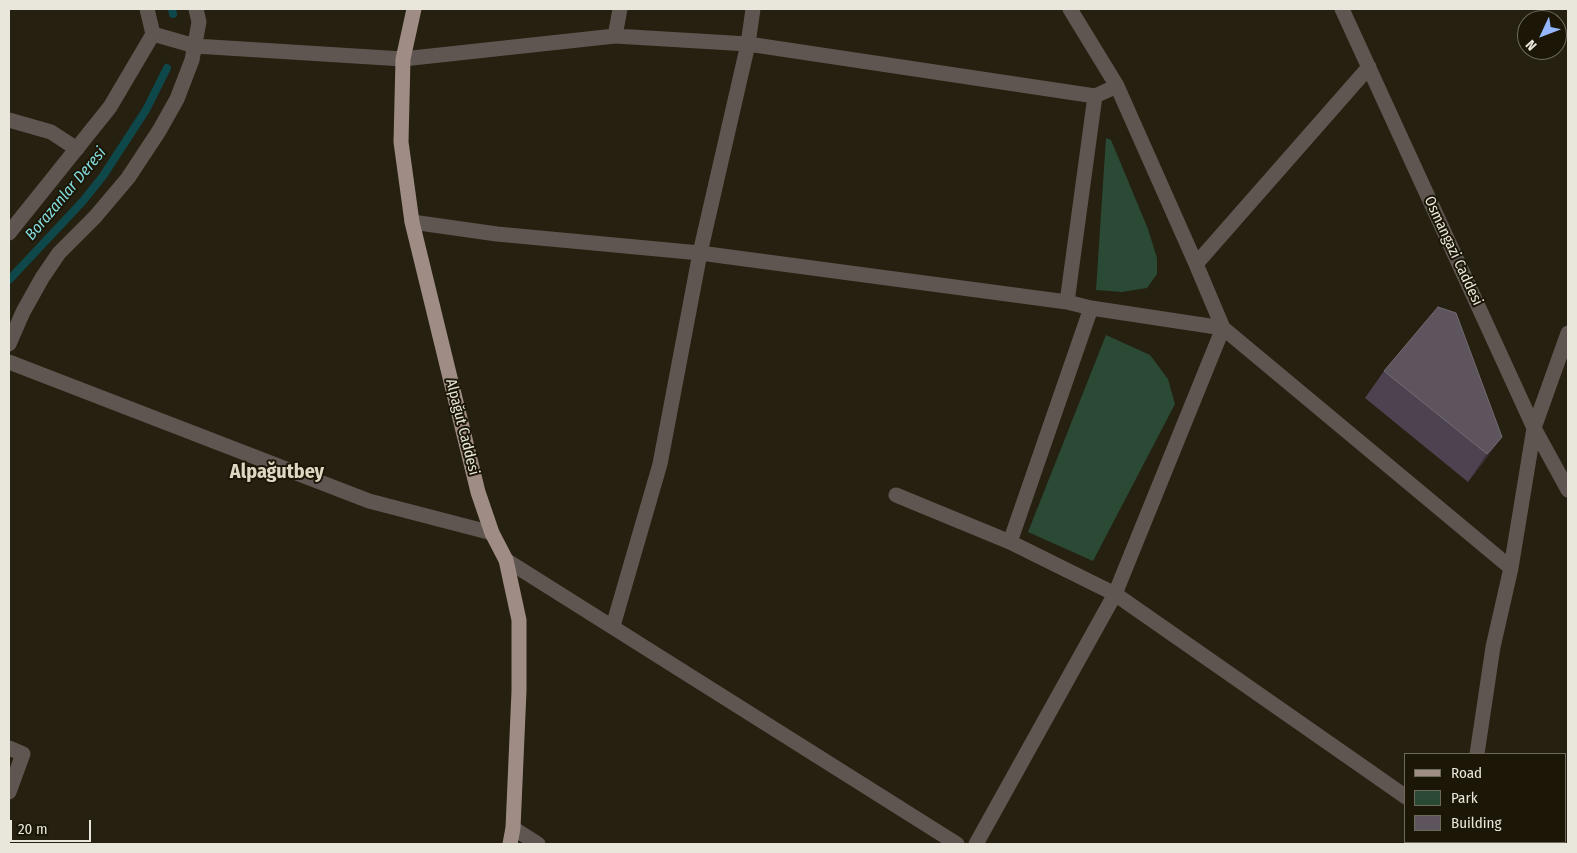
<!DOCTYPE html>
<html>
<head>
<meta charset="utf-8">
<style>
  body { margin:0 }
  #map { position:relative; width:1577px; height:853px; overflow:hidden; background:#25200f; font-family:"Fira Sans Condensed",sans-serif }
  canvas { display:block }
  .frame { position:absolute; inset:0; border:10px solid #e9e6db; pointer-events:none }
  .legend { position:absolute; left:1404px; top:753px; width:162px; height:90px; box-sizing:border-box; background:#1b1606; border:1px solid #6d695b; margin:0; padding:6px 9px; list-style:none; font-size:15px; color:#e9e6db }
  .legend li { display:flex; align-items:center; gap:10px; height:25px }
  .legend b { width:25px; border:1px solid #6d695b }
  .north { position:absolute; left:1517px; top:10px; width:50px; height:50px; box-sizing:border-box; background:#1b1606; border:1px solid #6d695b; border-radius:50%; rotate:227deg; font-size:14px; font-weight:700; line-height:20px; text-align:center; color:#e9e6db }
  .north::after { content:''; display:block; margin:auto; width:18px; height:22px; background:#94b7fd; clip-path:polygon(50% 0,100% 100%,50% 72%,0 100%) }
  .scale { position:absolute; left:10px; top:820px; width:81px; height:22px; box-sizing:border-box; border:2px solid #e9e6db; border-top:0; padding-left:6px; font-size:15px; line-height:18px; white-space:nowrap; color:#e9e6db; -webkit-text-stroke:4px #1b1606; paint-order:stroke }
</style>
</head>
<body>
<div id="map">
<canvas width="1577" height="853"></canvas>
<div class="frame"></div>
<ul class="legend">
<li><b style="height:6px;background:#9f8c85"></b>Road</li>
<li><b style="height:14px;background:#2b4a36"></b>Park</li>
<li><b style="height:14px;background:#5e545e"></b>Building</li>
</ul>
<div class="north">N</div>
<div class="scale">20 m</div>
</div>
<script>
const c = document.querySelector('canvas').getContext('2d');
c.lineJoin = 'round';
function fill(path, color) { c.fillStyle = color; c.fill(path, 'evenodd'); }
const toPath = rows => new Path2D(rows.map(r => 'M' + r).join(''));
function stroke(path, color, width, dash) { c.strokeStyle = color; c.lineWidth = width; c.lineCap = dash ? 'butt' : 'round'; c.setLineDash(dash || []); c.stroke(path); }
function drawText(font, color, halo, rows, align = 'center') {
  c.font = font + ' "Fira Sans Condensed",sans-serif'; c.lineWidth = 4; c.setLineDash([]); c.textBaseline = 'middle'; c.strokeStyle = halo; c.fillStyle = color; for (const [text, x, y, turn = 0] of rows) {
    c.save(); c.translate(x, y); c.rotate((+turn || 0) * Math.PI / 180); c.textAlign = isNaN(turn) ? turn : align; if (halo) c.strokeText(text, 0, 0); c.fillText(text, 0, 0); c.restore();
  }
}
fill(toPath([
  [1106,138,1111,140,1148,229,1157,258,1157,274,1147,288,1122,292,1096,290],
  [1106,335,1150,355,1168,379,1175,404,1093,561,1028,532]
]), '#2b4a36');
stroke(toPath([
  [172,9,173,14],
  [9,280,83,201,103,176,146,110,167,68]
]), '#0e484a', 8);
stroke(toPath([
  [1070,9,1117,86,1196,264],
  [1342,9,1534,428,1568,490],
  [153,34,195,46,403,59,615,36,748,44,1095,96,1117,86],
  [615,36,620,9],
  [1369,67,1196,264,1223,328,1511,568],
  [9,120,51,132,77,149],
  [412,222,497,234,700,253,1067,302,1091,308,1223,328,1115,594,1406,797],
  [9,233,110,107,153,34,147,9],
  [1067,302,1095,96],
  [9,344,23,312,42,278,59,253,95,217,128,178,159,131,177,99,192,60,199,22,196,9],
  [9,362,369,501,492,533],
  [896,495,1010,542,1115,594,976,844],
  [1010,542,1091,308],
  [506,560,957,844],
  [613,626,660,464,700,253,748,44,753,9],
  [9,748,23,754,9,792],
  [1477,754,1493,647,1511,568,1534,428,1568,333],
  [513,828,538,844],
  [1472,842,1473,844]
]), '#5f5652', 15);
stroke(toPath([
  [414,9,403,59,401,142,412,222,478,492,492,533,506,560,519,620,519,691,513,828,510,844]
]), '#9f8c85', 15);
fill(toPath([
  [1384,371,1502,437,1482,464,1468,482,1365,398]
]), '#4d4250');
fill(toPath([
  [1502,437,1482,464,1468,482,1487,454]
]), '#362d2f');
const building = toPath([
  [1438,307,1456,313,1502,437,1487,454,1384,371,1438,307]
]);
fill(building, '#5e545e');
stroke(building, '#736b72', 1);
drawText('15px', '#e9e6db', '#1b1606', [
  ["Osmangazi Caddesi",1453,251,65],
  ["Alpağut Caddesi",462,427,76]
]);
drawText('italic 16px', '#82dcdf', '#1b1606', [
  ["Borazanlar Deresi",66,194,-50]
]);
drawText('bold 20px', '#ded7c2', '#1b1606', [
  ["Alpağutbey",277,472]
]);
</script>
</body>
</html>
